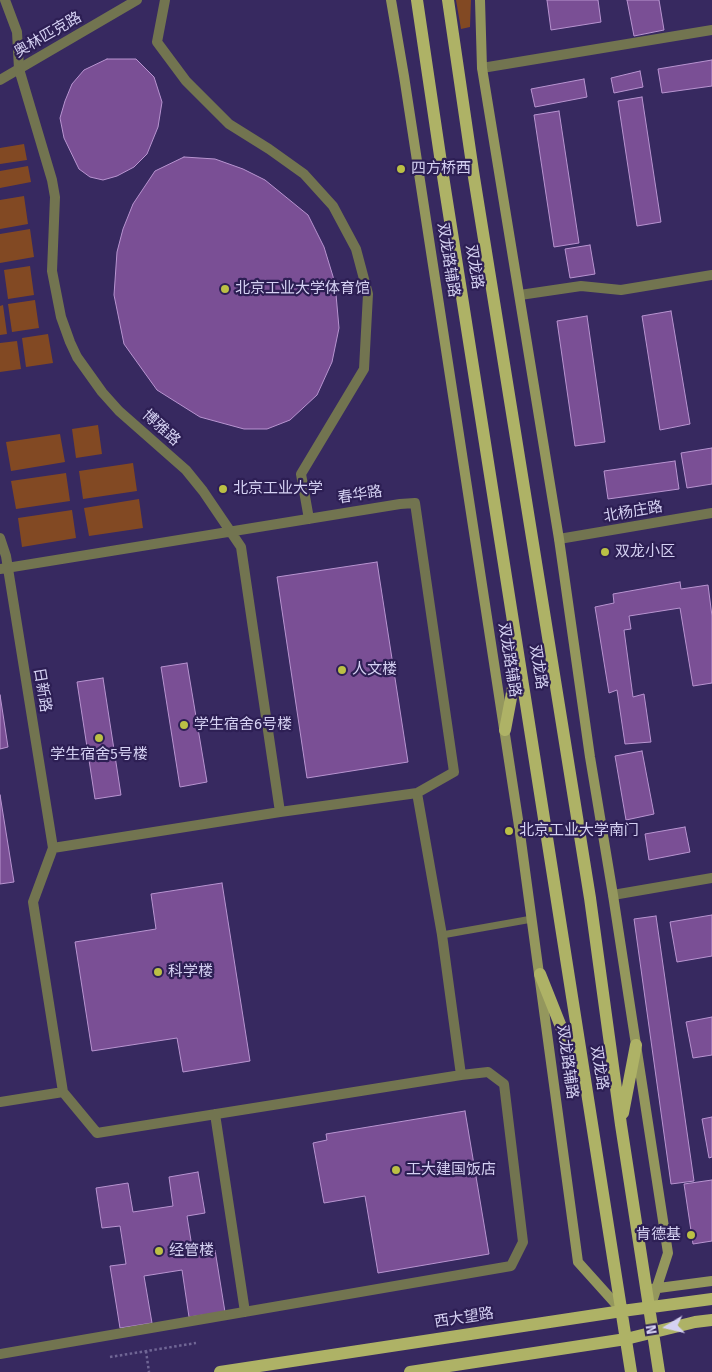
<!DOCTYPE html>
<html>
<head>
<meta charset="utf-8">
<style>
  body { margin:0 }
  #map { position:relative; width:712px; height:1372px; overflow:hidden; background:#372960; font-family:"Fira Sans",sans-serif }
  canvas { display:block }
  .north { position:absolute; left:642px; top:1302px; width:50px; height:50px; -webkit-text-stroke:4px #2d1f54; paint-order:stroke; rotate:261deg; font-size:14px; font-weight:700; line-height:20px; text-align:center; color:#d5d1f3 }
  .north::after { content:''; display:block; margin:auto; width:18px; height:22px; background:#d5d1f3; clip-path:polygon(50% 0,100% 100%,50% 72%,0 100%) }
</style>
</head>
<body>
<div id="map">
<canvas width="712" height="1372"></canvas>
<div class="north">N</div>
</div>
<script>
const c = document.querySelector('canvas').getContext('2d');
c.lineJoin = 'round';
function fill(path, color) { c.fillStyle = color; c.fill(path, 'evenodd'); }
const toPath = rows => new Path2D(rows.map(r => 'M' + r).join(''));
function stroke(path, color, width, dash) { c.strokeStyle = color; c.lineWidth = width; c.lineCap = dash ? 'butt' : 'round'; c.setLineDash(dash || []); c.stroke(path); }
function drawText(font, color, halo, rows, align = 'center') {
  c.font = font + ' "Fira Sans","Noto Sans SC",sans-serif'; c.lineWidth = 4.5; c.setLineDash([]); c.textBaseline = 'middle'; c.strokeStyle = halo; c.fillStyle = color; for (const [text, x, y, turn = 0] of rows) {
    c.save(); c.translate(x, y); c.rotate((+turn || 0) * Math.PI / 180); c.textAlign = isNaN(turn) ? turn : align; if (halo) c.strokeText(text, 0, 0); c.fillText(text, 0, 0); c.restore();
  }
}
fill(toPath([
  [456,0,471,0,470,27,461,29],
  [24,144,27,160,0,164,0,148],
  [28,166,31,182,0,188,0,171],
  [24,196,28,224,0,229,0,200],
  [30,229,34,257,0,263,0,234],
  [30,266,34,295,8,299,4,270],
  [35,300,39,328,12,332,8,304],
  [3,305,7,334,0,335,0,306],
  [48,334,53,363,26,367,22,338],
  [17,341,21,369,0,372,0,343],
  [98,425,102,454,76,458,72,429],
  [60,434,65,462,11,471,6,442],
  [133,463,137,491,83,499,79,471],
  [66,473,70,501,16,509,11,481],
  [139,499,143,528,89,536,84,508],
  [72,510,76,538,22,547,18,518]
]), '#824923');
const building = toPath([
  [547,0,598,0,601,22,551,30,547,0],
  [627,0,659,0,664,30,634,36,627,0],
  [107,59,136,59,154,77,162,102,158,127,147,154,134,167,117,176,103,180,90,177,79,169,64,138,60,118,65,101,72,84,84,70,107,59],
  [712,60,712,86,662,93,658,69,712,60],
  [640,71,643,87,614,93,611,78,640,71],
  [584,79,587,97,535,107,531,89,584,79],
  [642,97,661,222,637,226,618,101,642,97],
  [559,111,579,243,554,247,534,115,559,111],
  [184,157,215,159,243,169,265,180,308,215,324,247,335,283,339,328,332,362,317,395,290,420,267,429,244,429,200,417,157,390,124,344,114,295,117,252,123,229,133,204,155,171,184,157],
  [590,245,595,274,570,278,565,249,590,245],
  [671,311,690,424,660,430,642,316,671,311],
  [587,316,605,442,575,446,557,321,587,316],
  [712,448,712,484,687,488,681,453,712,448],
  [675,461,679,489,608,499,604,471,675,461],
  [377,562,408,762,307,778,277,577,377,562],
  [680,582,681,589,708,585,712,616,712,683,693,686,680,608,629,616,631,629,624,630,633,697,644,694,651,742,625,744,617,690,609,693,595,607,614,603,613,594,680,582],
  [187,663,207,782,180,787,161,667,187,663],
  [103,678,121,795,95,799,77,682,103,678],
  [0,695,8,747,0,749,0,695],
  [642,751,654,814,626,820,615,756,642,751],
  [0,795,14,882,0,884,0,795],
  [685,827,690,852,649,860,645,834,685,827],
  [222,883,250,1061,183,1072,177,1038,92,1051,75,942,156,929,151,894,222,883],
  [712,915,712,956,677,962,670,922,712,915],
  [656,916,694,1181,671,1184,634,919,656,916],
  [712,1017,712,1055,693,1058,686,1022,712,1017],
  [465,1111,489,1254,378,1273,365,1196,324,1203,313,1143,327,1140,326,1134,465,1111],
  [712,1117,712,1157,709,1158,702,1119,712,1117],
  [198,1172,205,1213,187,1216,193,1253,215,1250,225,1312,189,1317,182,1270,144,1276,152,1323,120,1328,110,1266,126,1264,120,1226,102,1228,96,1188,128,1183,133,1212,173,1206,169,1177,198,1172],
  [712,1180,712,1241,693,1244,684,1184,712,1180]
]);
fill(building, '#7a4f95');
stroke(building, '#b894d0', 1);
stroke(toPath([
  [110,1357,196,1343]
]), '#706695', 2.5, [2.5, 2.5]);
stroke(toPath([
  [442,935,532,919]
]), '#727450', 7);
stroke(toPath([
  [5,0,17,32,19,69,52,180,55,197,52,271,61,317,70,342,77,357,102,392,119,411,186,470,203,491,241,547,280,812],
  [165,0,157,42,186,81,229,124,269,149,304,174,333,206,356,249,368,294,364,369,301,474,309,519],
  [482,68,712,30],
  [0,80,137,0],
  [520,295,581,286,621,290,712,275],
  [0,538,6,556,53,848],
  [559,539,712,513],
  [0,569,400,504,415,503,454,772,417,793],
  [417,793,442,935,461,1075,97,1133,63,1092,33,902,53,848,280,812,417,793],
  [613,895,712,878],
  [0,1102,63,1092],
  [215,1114,245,1312],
  [0,1354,511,1266,523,1242,504,1084,488,1072,461,1075]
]), '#727450', 10);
stroke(toPath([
  [391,0,404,76,519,826,578,1262,622,1311],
  [480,0,482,68,559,539,590,757,613,895,668,1253,650,1308],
  [651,1289,712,1281]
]), '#94975d', 10);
stroke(toPath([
  [417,0,443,176,631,1372],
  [448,0,473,171,590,898,621,1125,659,1372],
  [505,730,517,666],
  [540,974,577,1067],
  [623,1113,636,1045],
  [220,1372,622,1311,712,1299],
  [410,1372,626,1339,695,1322,712,1320]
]), '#aeb266', 12);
stroke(toPath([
  [146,1351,149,1372]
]), '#706695', 2.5, [2.5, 2.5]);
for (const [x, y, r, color] of [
  [401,169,5,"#bbc045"],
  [225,289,5,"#bbc045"],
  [223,489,5,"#bbc045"],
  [605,552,5,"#bbc045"],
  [342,670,5,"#bbc045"],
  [184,725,5,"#bbc045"],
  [99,738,5,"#bbc045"],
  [509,831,5,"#bbc045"],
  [158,972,5,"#bbc045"],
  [396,1170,5,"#bbc045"],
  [691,1235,5,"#bbc045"],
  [159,1251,5,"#bbc045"]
]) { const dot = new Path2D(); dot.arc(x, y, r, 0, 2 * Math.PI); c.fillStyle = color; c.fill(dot); stroke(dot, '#2d1f54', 2); }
drawText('15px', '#d5d1f3', '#2d1f54', [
  ["奥林匹克路",48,35,-30],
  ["双龙路辅路",448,260,81],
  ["双龙路",474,267,81],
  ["博雅路",161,428,42],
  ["春华路",360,495,-9],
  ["北杨庄路",633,512,-10],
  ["双龙路辅路",509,660,81],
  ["双龙路",538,667,81],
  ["日新路",42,690,81],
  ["双龙路辅路",567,1062,82],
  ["双龙路",599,1068,81],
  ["西大望路",464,1318,-9]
]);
drawText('15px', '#d5d1f3', '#2d1f54', [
  ["四方桥西",411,169],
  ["北京工业大学体育馆",235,289],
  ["北京工业大学",233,489],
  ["双龙小区",615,552],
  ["人文楼",352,670],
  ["学生宿舍6号楼",194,725],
  ["学生宿舍5号楼",99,755,"center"],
  ["北京工业大学南门",519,831],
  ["科学楼",168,972],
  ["工大建国饭店",406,1170],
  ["肯德基",681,1235,"right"],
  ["经管楼",169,1251]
], 'left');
</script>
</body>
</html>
